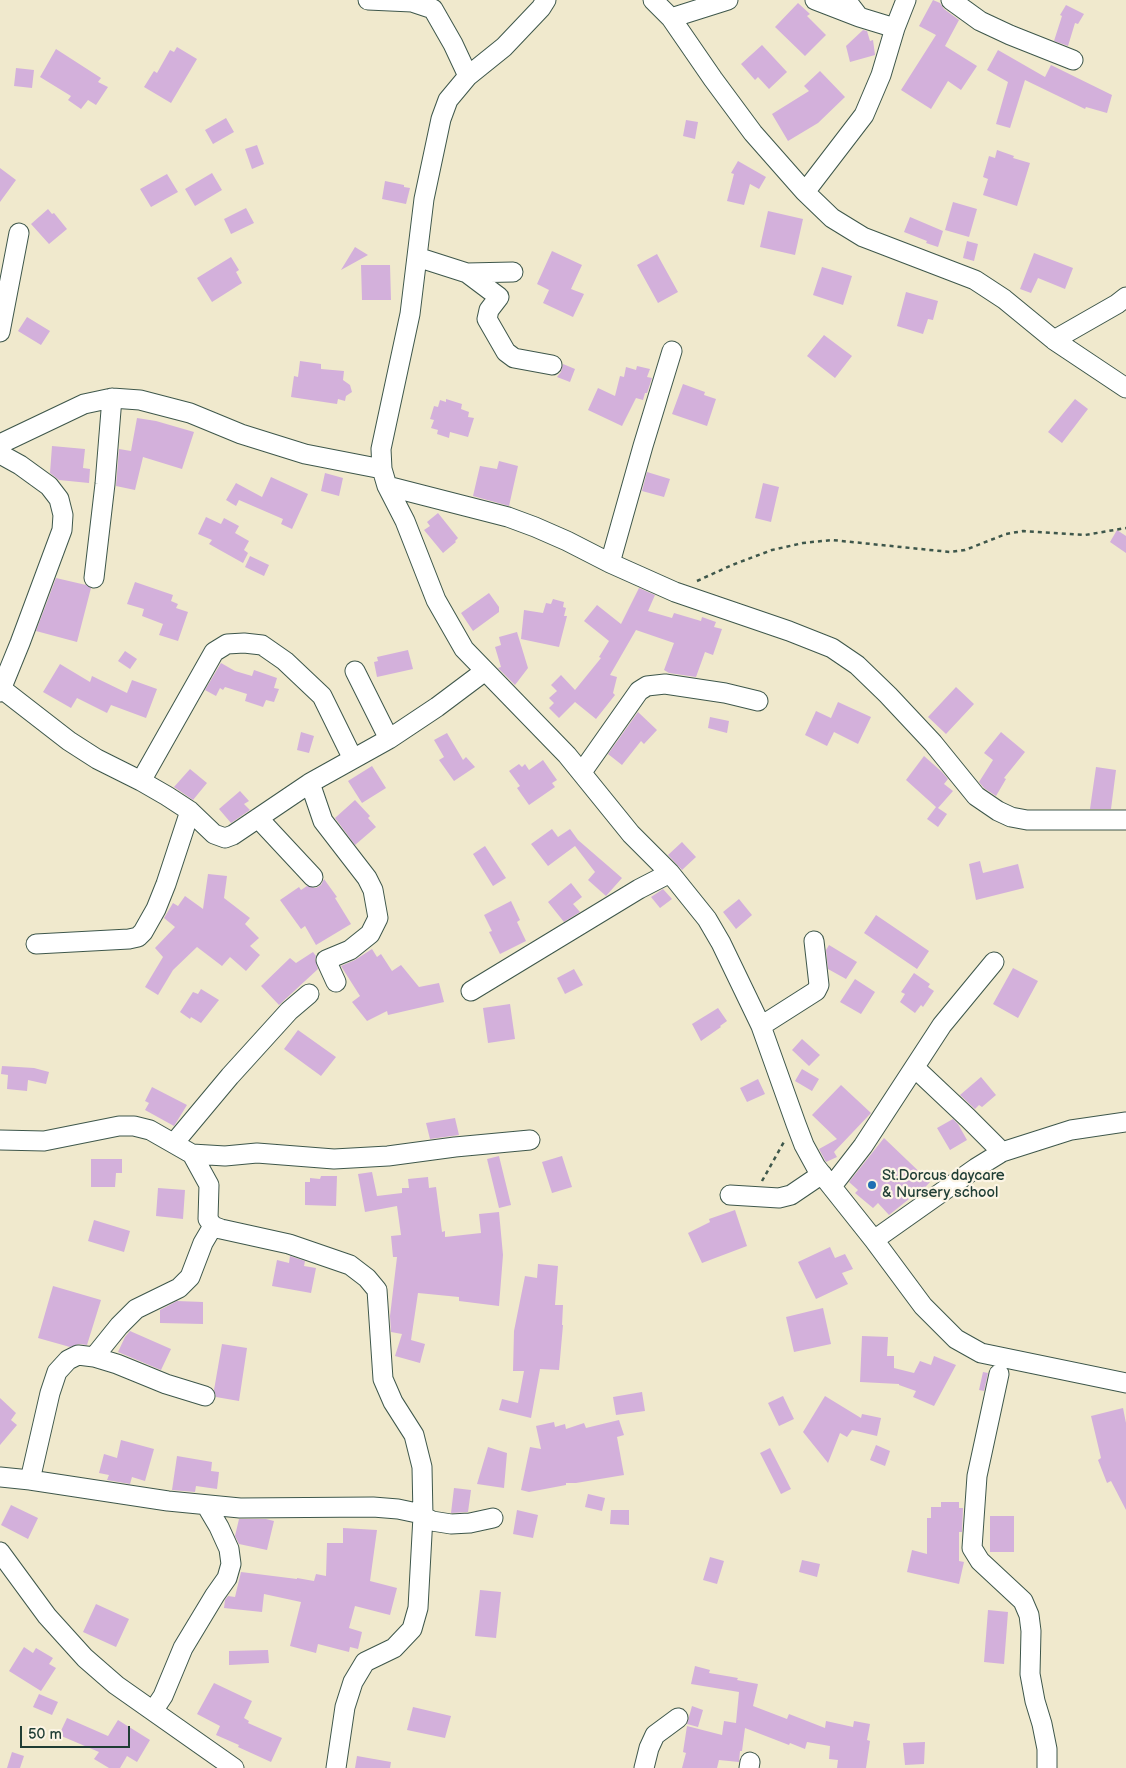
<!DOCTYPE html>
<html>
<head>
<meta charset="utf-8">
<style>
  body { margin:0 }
  #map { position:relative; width:1126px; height:1768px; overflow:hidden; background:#f0e9cd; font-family:"Balsamiq Sans",sans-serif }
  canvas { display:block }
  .scale { position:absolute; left:20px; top:1726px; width:110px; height:22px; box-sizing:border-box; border:2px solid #1f3d34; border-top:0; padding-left:6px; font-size:15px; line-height:18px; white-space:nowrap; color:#1f3d34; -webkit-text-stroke:4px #fcf5e5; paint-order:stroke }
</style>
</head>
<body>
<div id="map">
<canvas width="1126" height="1768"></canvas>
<div class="scale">50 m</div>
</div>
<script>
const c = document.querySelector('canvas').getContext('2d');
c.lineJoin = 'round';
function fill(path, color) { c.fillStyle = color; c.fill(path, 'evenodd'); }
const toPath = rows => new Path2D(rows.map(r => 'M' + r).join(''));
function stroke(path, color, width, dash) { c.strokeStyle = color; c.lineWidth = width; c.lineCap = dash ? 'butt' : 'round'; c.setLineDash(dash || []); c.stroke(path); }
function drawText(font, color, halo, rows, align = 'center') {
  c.font = font + ' "Balsamiq Sans",sans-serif'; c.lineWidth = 4.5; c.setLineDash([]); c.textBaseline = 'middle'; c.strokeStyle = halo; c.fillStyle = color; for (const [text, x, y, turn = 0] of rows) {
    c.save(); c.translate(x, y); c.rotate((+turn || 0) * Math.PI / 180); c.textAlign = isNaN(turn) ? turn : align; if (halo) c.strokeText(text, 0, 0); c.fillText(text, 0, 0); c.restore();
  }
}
fill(toPath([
  [933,0,940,3,944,9,959,20,945,46,977,66,961,90,948,81,931,109,901,90,936,35,919,26],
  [798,3,810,14,807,16,826,35,805,56,775,27],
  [1066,5,1084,14,1078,24,1075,23,1068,46,1054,41,1062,16,1060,15],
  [863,30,867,31,870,41,873,40,875,55,850,62,846,46],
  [762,45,787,72,769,89,758,77,755,80,741,64],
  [177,47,197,59,171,103,144,87,154,71,157,73,170,50,174,52],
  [56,49,101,78,98,82,108,87,96,105,88,100,81,109,68,100,71,96,40,77],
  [998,50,1045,77,1051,65,1112,95,1107,113,1086,107,1085,109,1025,80,1010,128,996,124,1008,82,987,70],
  [16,68,34,70,32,88,14,86],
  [820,71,845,97,818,123,788,141,772,114,809,91,804,86],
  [226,118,234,132,213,144,205,130],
  [686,120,698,122,695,139,683,136],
  [257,145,264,164,252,169,245,149],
  [997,150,1014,156,1013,158,1030,163,1017,206,983,195,988,179,983,177,989,156,995,158],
  [738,161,766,177,759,189,750,184,744,205,727,201,734,174,731,173],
  [0,168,16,180,0,202],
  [212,173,222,190,195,206,185,189],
  [167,174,178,192,151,207,140,189],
  [385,181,404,185,404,187,410,188,406,204,382,199],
  [953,202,977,209,969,237,945,230],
  [246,208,254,223,231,234,224,219],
  [48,209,52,214,54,213,67,229,49,244,31,224],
  [768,211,803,219,795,255,760,247],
  [910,217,943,231,938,247,926,243,927,241,904,232],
  [967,241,978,244,974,261,963,258],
  [355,247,368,255,341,270],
  [552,251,582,265,571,289,584,294,573,317,543,303,549,290,537,284],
  [1034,253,1073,268,1065,289,1038,278,1031,293,1020,289],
  [657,254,678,292,658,303,637,265],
  [231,257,239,270,236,272,242,283,212,302,197,278],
  [361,265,390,265,391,300,362,300],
  [822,267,852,276,843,305,813,295],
  [906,292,938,301,933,320,928,319,923,334,897,326],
  [27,317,50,331,41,345,18,331],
  [824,335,852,356,835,378,807,356],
  [300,361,321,364,321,369,344,371,343,380,350,385,352,392,346,396,345,401,338,399,337,404,291,397,294,376,298,377],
  [563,364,575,369,570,382,557,377,561,372],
  [637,366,650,369,647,377,652,378,647,393,645,393,643,400,636,398,622,426,588,410,598,388,615,396,620,376,624,377,626,367,636,370],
  [683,384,705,392,704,395,716,399,707,426,672,414],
  [446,399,462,404,461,409,469,412,468,417,474,418,468,437,450,432,449,438,437,434,438,430,431,428,434,420,430,419,434,406,438,407,440,400,446,402],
  [1075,399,1088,409,1062,443,1048,432],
  [137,418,156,421,194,432,182,469,143,457,135,490,116,486,119,449,131,451],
  [52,446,85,449,83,468,90,469,89,483,59,480,50,473],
  [499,461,518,466,509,506,473,496,480,466,497,469],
  [647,472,670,479,664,497,642,491],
  [325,473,343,478,339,496,321,491],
  [271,477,308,494,292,529,281,524,283,519,239,500,236,506,226,500,236,483,262,497],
  [763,483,779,487,771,522,755,518],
  [438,513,458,538,455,541,456,542,443,553,424,530,430,526,427,522],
  [206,517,221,524,224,518,239,526,235,533,249,541,244,550,248,553,243,563,209,544,212,540,198,534],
  [1117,530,1126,536,1126,553,1110,542],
  [250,556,269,565,264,576,245,567],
  [56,578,86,585,91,588,77,642,36,631],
  [135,582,173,595,171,601,178,604,176,608,188,612,178,641,159,635,163,624,142,616,144,609,127,604],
  [639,588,655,595,648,611,672,618,674,613,701,621,702,617,716,622,714,627,722,629,713,655,705,652,696,677,669,673,664,670,674,643,636,630,610,675,617,677,613,693,615,695,596,719,575,702,559,718,549,708,554,703,549,698,557,691,551,685,561,675,575,690,601,658,599,657,609,641,584,621,597,605,621,624],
  [489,593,499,607,499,612,473,631,461,613],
  [553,599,564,602,563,607,566,608,564,616,567,616,559,647,521,639,524,610,543,613,546,603,551,604],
  [517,632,528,668,515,685,498,668,501,667,495,647,501,645,499,637],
  [408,650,413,669,377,677,374,662,378,661,377,657],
  [125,651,137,659,130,669,118,661],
  [221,663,235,671,252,676,254,670,277,678,274,688,279,689,274,702,266,700,263,707,245,701,247,694,225,687,223,690,220,688,216,696,205,690],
  [60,664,90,682,92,676,127,693,132,680,157,689,146,718,111,705,107,713,77,698,71,708,43,692],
  [956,687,974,704,946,734,928,717],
  [838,702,871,717,858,744,834,732,827,746,805,735,816,711,831,718],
  [638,712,657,730,644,744,641,741,622,765,608,754],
  [710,717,729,721,727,733,708,728],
  [301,732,314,736,309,753,297,750],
  [1001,732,1025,752,1004,778,1006,779,996,796,984,788,979,782,993,760,984,753],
  [447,733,463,760,466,757,475,767,454,781,439,760,444,757,434,740],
  [924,756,942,772,948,779,944,784,953,791,938,808,947,814,938,827,927,819,936,807,906,780],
  [543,760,557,780,552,783,555,787,529,805,517,788,520,786,509,771,519,764,522,767,525,764,529,770],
  [372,766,386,788,362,803,348,781],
  [1096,767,1116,770,1111,809,1090,809],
  [190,769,207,783,193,800,174,787],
  [240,791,249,801,244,804,250,810,231,823,219,809],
  [355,800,370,816,368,818,376,827,355,845,335,818],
  [552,829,558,837,570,829,578,840,622,878,606,896,588,880,595,872,575,846,548,866,531,844],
  [682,842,696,857,682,870,668,855],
  [485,846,506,878,493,886,473,854],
  [980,861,983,873,1018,864,1024,888,976,900,969,864],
  [208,874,227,876,224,898,250,918,245,924,259,938,250,946,260,955,246,971,230,957,222,966,197,947,173,970,158,995,145,987,163,957,155,948,175,927,164,918,173,903,178,906,185,896,203,909],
  [324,879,337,897,335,898,351,924,316,945,305,926,301,929,280,900,299,887,301,890,307,886,316,888,321,885],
  [571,883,582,897,573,904,580,912,564,922,548,902],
  [663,889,672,899,660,908,651,897],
  [739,899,752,915,736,929,723,912],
  [511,901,520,920,517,922,526,941,500,954,489,932,492,931,484,915],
  [876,915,929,951,917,969,864,933],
  [829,945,857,962,846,979,828,969,826,950],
  [372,949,377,957,381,954,392,971,401,965,419,987,439,983,444,1002,388,1015,387,1011,367,1021,352,1002,360,996,341,966,355,960],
  [313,952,316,956,315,959,318,969,279,1005,261,986,290,958,296,963],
  [1013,968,1038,981,1018,1018,993,1004],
  [574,969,583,985,565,994,557,978],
  [914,973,930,984,928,987,934,991,923,1007,921,1005,915,1013,900,1002,905,994,901,992],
  [855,979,875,992,861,1014,840,1002],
  [201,989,219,1000,201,1023,191,1017,190,1019,180,1012,193,992,198,994],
  [510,1004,515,1039,488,1043,483,1008],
  [718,1008,727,1021,720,1026,721,1027,701,1041,692,1024],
  [298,1030,336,1057,321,1076,284,1049],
  [802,1039,820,1055,809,1066,792,1050],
  [2,1066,34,1068,49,1072,46,1084,28,1080,27,1091,7,1089,8,1075,1,1074],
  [802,1069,819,1079,812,1091,795,1081],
  [981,1077,996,1095,982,1107,979,1105,975,1109,960,1095],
  [758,1079,765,1094,747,1102,740,1088],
  [841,1085,871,1113,834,1152,837,1157,826,1162,819,1149,837,1139,812,1115],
  [152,1087,187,1105,174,1126,145,1110,149,1103,145,1101],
  [455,1118,459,1135,430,1139,426,1123],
  [953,1119,958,1124,967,1140,950,1150,937,1128],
  [884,1138,930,1182,916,1197,914,1195,889,1215,878,1203,873,1208,855,1193,858,1190,849,1182],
  [499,1156,511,1205,499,1208,487,1159],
  [562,1156,572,1187,552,1193,542,1162],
  [91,1159,122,1159,122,1173,116,1173,115,1187,91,1187],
  [372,1172,377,1196,402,1193,402,1188,409,1188,408,1179,428,1177,429,1188,436,1187,442,1232,445,1231,445,1237,481,1233,479,1214,499,1212,503,1255,499,1306,459,1301,459,1297,418,1293,411,1340,425,1344,420,1363,395,1356,402,1334,391,1332,390,1316,397,1257,393,1257,391,1236,401,1235,397,1206,365,1212,358,1174],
  [321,1176,337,1176,336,1206,305,1205,305,1182,310,1182,310,1178,320,1179],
  [158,1188,185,1190,183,1219,156,1216],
  [735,1210,747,1246,702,1263,688,1233,710,1222,709,1219],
  [94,1220,130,1231,124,1252,88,1241],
  [830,1247,835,1258,845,1254,853,1269,842,1273,848,1284,816,1299,798,1262],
  [290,1256,305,1261,304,1266,316,1268,311,1293,272,1286,277,1260,289,1263],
  [538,1264,558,1266,555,1305,563,1305,562,1325,563,1325,559,1370,540,1369,531,1418,499,1410,502,1399,518,1403,524,1371,513,1371,514,1331,525,1276,537,1278],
  [53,1286,101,1300,87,1345,79,1344,70,1347,38,1338],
  [177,1301,203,1302,203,1324,160,1323,160,1310],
  [823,1308,831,1344,794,1352,786,1317],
  [130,1331,171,1349,161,1370,118,1352,125,1337],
  [862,1336,888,1337,887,1356,894,1356,894,1368,914,1373,920,1361,931,1365,934,1356,956,1365,934,1406,913,1397,916,1391,899,1385,899,1384,860,1382],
  [222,1344,247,1348,239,1401,216,1397,214,1390],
  [983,1372,988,1373,984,1391,979,1390],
  [642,1392,645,1411,616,1415,613,1397],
  [783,1396,794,1419,779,1426,768,1403],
  [825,1396,861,1418,862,1414,881,1418,877,1436,852,1430,847,1437,840,1433,828,1463,803,1432],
  [0,1398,16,1413,11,1420,17,1425,0,1445],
  [1123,1408,1126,1423,1126,1510,1111,1481,1107,1483,1098,1460,1101,1458,1091,1416],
  [619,1420,624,1435,617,1437,624,1475,576,1483,566,1483,566,1485,529,1492,521,1490,530,1447,541,1449,536,1426,554,1422,555,1427,565,1424,566,1429,584,1423,586,1428],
  [121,1440,154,1449,145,1481,132,1477,130,1484,107,1480,109,1475,99,1473,104,1454,117,1458],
  [876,1445,890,1451,885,1466,870,1460],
  [488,1447,507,1453,504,1488,477,1484],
  [770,1448,791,1489,781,1494,760,1453],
  [177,1456,212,1462,211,1471,219,1472,217,1489,196,1486,195,1492,172,1490],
  [454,1488,471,1490,468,1512,451,1513],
  [588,1494,605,1498,602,1511,585,1507],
  [941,1502,959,1502,959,1508,963,1508,962,1532,959,1532,959,1561,964,1562,959,1584,907,1572,912,1550,927,1554,927,1518,931,1518,931,1507,941,1507],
  [11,1505,38,1518,28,1539,1,1525],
  [517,1510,538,1515,533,1538,513,1534],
  [611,1510,629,1510,629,1525,610,1524],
  [990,1516,1014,1516,1014,1552,990,1552],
  [239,1519,266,1519,274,1521,267,1550,239,1544,235,1536],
  [343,1528,377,1530,370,1581,397,1588,390,1615,355,1606,349,1628,362,1632,358,1649,350,1647,349,1652,318,1644,316,1653,290,1646,301,1602,264,1594,262,1612,224,1608,225,1600,228,1596,235,1597,241,1572,297,1579,297,1578,314,1581,316,1574,326,1576,327,1543,343,1543],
  [710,1557,724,1561,717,1584,703,1580],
  [802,1560,820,1564,817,1577,799,1572],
  [480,1590,501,1592,496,1638,475,1636],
  [96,1604,129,1619,116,1647,83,1632],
  [988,1610,1008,1612,1004,1664,984,1662],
  [24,1647,33,1653,36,1648,53,1658,49,1664,56,1668,41,1691,9,1671],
  [268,1650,269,1663,229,1665,229,1651],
  [695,1666,710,1670,709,1673,738,1678,737,1680,758,1684,753,1706,787,1719,789,1714,825,1728,826,1721,853,1727,854,1721,870,1724,867,1740,870,1741,866,1768,837,1768,838,1760,829,1759,830,1746,807,1742,805,1749,790,1743,789,1745,745,1728,742,1751,740,1751,739,1762,719,1760,717,1768,682,1768,686,1753,683,1752,687,1726,722,1735,724,1721,736,1723,739,1692,691,1684],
  [214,1683,252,1701,244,1718,249,1721,248,1723,282,1738,271,1762,238,1747,239,1745,216,1735,220,1726,197,1714],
  [39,1694,58,1702,52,1715,33,1707],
  [692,1706,703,1710,698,1727,687,1724],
  [413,1707,451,1716,445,1738,407,1730],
  [67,1718,108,1736,118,1720,150,1740,137,1762,127,1756,120,1768,109,1768,94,1759,99,1752,59,1735],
  [925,1742,924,1764,905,1765,903,1743],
  [12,1752,24,1756,20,1768,7,1768],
  [357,1756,391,1762,390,1768,355,1768]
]), '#d3b0db');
const minor = toPath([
  [368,0,412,2,433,9,453,44,468,76],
  [546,0,541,8,504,47,468,76,448,100,441,119,424,199,410,314,381,449,382,469,387,486,405,521,436,600,464,649,567,755,631,834,670,873,707,919,721,943,761,1026,796,1124,804,1145,816,1167,874,1240,923,1306,956,1339,981,1353,1126,1383],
  [653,0,671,18,713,79,753,133,805,192,832,218,863,237,975,280,1004,299,1054,340,1126,388],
  [815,0,859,17],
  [846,0,859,17,895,28],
  [951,0,980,21,1010,35,1073,60],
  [671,18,728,0],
  [805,192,864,115,881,75,895,28,906,0],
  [417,257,467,273,513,272],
  [467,273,499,297,489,310,487,319,506,352,514,358,552,365],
  [0,332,19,233],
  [1054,340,1117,304,1126,297],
  [0,444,84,404,112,398,140,400,190,413,241,434,305,454,382,469],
  [0,454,20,465,49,486,59,499,63,515,62,530,20,643,0,692],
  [387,486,508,517,535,527,567,541,610,563,675,592,789,631,832,648,857,665,888,695,933,743,976,796,998,811,1011,817,1027,820,1126,820],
  [610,563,643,446,672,351],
  [94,578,105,484,112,398],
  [355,671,389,739],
  [2,689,69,741,97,759,141,781,167,796,190,811,214,834,225,838,233,835,310,783,389,739,437,707,485,671],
  [582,772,639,691,647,686,665,684,725,693,758,701],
  [141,781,214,652,227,644,244,643,262,645,285,661,322,696,353,759],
  [310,783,323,821,367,878,373,890,378,918,370,934,350,950,326,960,336,982],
  [258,818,313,877],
  [36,944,129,939,138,937,143,932,156,909,166,884,190,811],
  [471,991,639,889,670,873],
  [761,1026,816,991,819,985,814,941],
  [915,1068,968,1118,1002,1152],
  [0,1140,44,1141,119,1126,134,1126,150,1130,192,1154,209,1185,208,1219,213,1226,221,1229,289,1244,350,1265,367,1278,377,1290,383,1379,393,1402,414,1435,422,1467,423,1516,418,1608,412,1629,394,1648,365,1662,353,1682,345,1707,336,1768],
  [174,1143,230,1076,289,1011,309,994],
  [192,1154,225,1156,257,1153,334,1159,388,1156,455,1147,530,1140],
  [832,1186,863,1146,942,1025,994,962],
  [730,1195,779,1198,791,1195,822,1174],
  [874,1240,976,1168,1002,1152,1071,1130,1126,1122],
  [94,1357,119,1326,136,1309,179,1288,190,1277,203,1243,213,1226],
  [999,1374,977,1476,972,1548,980,1561,1023,1601,1029,1615,1031,1631,1030,1674,1035,1701,1042,1724,1047,1749,1047,1768],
  [0,1477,30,1480,168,1501,240,1508,373,1507,398,1509,417,1513,432,1521,451,1524,470,1523,493,1518],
  [30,1480,50,1393,57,1372,68,1360,78,1355,94,1357,117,1364,166,1384,205,1396],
  [0,1552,47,1616,85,1658,116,1685,234,1768],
  [153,1711,163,1696,183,1648,215,1595,227,1578,231,1564,229,1549,219,1527,206,1505],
  [644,1768,649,1748,655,1735,678,1718],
  [749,1768,750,1762]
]);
stroke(minor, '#3e574b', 21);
stroke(toPath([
  [697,581,732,565,772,550,803,543,832,540,950,552,965,550,1006,534,1023,531,1085,535,1126,528],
  [762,1181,785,1140]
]), '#3e574b', 2.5, [4, 4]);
stroke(minor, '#fff', 19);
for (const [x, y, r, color] of [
  [872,1185,5,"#1f6fb2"]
]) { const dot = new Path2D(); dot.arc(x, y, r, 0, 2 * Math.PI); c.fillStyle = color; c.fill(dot); stroke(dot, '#fcf5e5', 2); }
drawText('15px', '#1f3d34', '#fcf5e5', [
  ["St.Dorcus daycare",882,1176],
  ["& Nursery school",882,1193]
], 'left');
</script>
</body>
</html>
